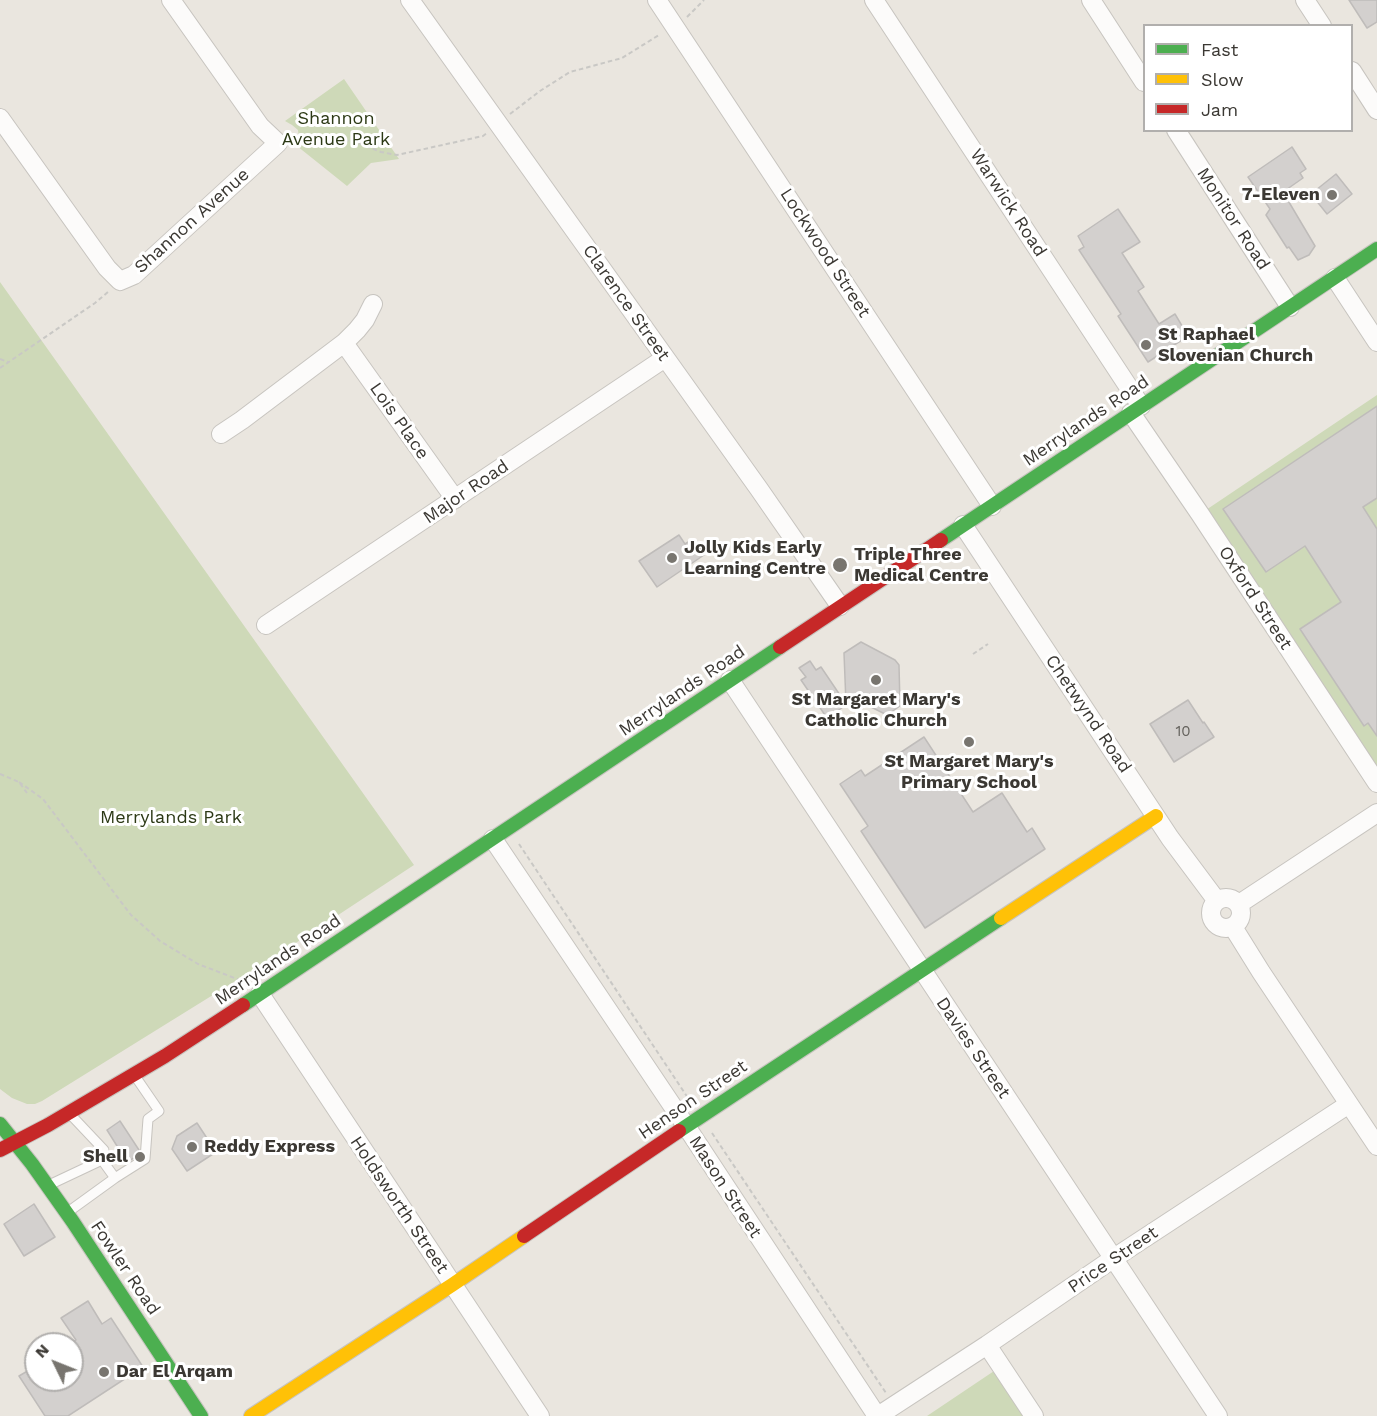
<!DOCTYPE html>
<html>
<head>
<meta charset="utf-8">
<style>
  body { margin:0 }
  #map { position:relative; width:1377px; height:1416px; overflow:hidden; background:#eae6df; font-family:"Work Sans",sans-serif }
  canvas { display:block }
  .legend { position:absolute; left:1143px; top:24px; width:210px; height:108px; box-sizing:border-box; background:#fff; border:2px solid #b1afad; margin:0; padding:8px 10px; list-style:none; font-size:18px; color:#3b3833 }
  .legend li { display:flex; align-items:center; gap:12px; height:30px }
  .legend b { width:30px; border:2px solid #b1afad }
  .north { position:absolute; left:24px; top:1332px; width:60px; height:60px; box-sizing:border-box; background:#fff; border:2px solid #b1afad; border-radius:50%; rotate:313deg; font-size:16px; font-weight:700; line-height:24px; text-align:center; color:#3b3833 }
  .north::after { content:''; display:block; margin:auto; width:21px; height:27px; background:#78756f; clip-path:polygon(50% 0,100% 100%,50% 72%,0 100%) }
</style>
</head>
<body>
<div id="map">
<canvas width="1377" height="1416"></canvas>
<ul class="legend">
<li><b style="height:8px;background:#4caf50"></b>Fast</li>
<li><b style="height:8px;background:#ffc107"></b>Slow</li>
<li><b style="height:8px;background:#c62828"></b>Jam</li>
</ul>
<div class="north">N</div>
</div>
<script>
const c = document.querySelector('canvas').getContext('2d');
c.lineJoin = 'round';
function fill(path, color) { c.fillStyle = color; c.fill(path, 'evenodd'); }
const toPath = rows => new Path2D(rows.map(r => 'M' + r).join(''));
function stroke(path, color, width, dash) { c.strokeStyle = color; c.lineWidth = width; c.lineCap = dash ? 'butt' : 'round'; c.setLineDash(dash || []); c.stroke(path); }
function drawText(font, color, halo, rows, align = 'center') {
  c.font = font + ' "Work Sans",sans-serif'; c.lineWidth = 6; c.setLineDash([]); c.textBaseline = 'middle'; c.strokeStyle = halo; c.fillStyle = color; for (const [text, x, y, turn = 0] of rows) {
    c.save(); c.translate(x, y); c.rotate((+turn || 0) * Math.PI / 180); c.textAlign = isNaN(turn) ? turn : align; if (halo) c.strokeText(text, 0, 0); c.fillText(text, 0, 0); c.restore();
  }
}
fill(toPath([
  [344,79,399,159,371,163,347,186,297,146,299,139,298,130,292,125,285,121],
  [0,282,414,865,279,954,42,1101,35,1104,27,1104,12,1098,0,1089],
  [1377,395,1377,768,1200,514],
  [997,1369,1028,1416,927,1416]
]), '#ced9b8');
const building = toPath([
  [1349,0,1377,0,1377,22,1367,28,1349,0],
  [1292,147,1306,169,1300,173,1303,178,1283,192,1315,246,1309,255,1298,260,1289,247,1287,248,1266,215,1270,209,1248,177,1292,147],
  [1336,174,1352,194,1327,214,1311,194,1336,174],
  [1118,209,1140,242,1122,253,1144,287,1138,291,1159,324,1175,314,1188,336,1148,362,1118,316,1121,314,1079,250,1084,247,1078,236,1118,209],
  [1377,406,1377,498,1363,507,1377,529,1377,736,1368,723,1364,726,1300,629,1341,602,1305,546,1266,572,1223,509,1377,406],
  [679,535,685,544,693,539,704,555,657,587,639,561,679,535],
  [861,642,895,660,899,665,900,706,887,715,855,699,827,718,801,680,806,677,799,668,810,661,816,670,821,667,846,704,844,653,861,642],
  [1188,700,1203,723,1204,722,1214,737,1174,762,1150,724,1188,700],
  [924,737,973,812,1002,793,1027,832,1032,828,1045,849,925,928,861,831,868,826,840,784,861,770,865,776,924,737],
  [120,1121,139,1150,139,1155,127,1162,107,1130,120,1121],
  [197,1123,216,1152,187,1171,172,1149,177,1136,197,1123],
  [34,1204,55,1237,24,1256,4,1224,34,1204],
  [88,1301,102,1324,111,1318,143,1367,68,1416,45,1416,19,1376,36,1366,36,1380,72,1380,72,1343,76,1340,61,1318,88,1301]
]);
fill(building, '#d3d0ce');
stroke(building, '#bfbcba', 1.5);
const lane = toPath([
  [102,1160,115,1178],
  [49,1185,102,1160,104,1150,70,1114],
  [68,1212,115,1178,145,1159,148,1119,159,1111,135,1076]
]);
const street = toPath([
  [410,0,759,489,840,606],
  [657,0,992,506],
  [874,0,1141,406],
  [1091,0,1144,82],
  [1305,0,1322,26],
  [1352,71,1377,110],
  [0,118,107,268,120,281,134,275,278,143,260,126,171,0],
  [1176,130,1290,307],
  [1335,278,1377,342],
  [344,343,455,499],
  [1131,413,1200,514,1377,783],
  [221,434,242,420,344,343,357,330,365,320,373,304],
  [963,525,1170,838,1217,901],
  [266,625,665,358],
  [730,680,1218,1416],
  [493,839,686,1126,877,1416],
  '1211 913a15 15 0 1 1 30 0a15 15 0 1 1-30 0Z',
  [1239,904,1377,813],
  [1233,927,1261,972,1377,1146],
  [260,994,540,1416],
  [987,1345,1034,1416],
  [878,1416,987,1345,1114,1258,1349,1104]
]);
const fast = toPath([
  [941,540,1377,249],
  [243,1005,780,647],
  [0,1124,32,1164,73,1222,201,1416],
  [679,1131,1001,918]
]);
const slow = toPath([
  [1001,918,1156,816],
  [251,1416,452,1285,524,1236]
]);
const jam = toPath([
  [780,647,941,540],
  [0,1150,48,1125,165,1056,243,1005],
  [524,1236,679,1131]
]);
stroke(lane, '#c7c4bf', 11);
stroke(street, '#c7c4bf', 20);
stroke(fast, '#c7c4bf', 16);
stroke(slow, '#c7c4bf', 16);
stroke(jam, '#c7c4bf', 16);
stroke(toPath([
  [687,17,704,0],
  [510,114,540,91,570,72,622,58,659,35],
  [292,139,299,137,341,139,361,144,381,152,397,155,483,136,487,133],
  [0,359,8,362],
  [0,368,95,303,108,292],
  [973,654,988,644],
  [0,774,19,782,27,793],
  [19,782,43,799,131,915,160,941,198,964,245,982],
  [519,844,690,1101],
  [712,1133,886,1393]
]), '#c9c8c5', 2, [4.5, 3]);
stroke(lane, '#fcfbfa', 9);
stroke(street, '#fcfbfa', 18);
stroke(fast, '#4caf50', 14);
stroke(slow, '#ffc107', 14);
stroke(jam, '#c62828', 14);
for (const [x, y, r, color] of [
  [1332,195,6,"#78756f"],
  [1146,345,6,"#78756f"],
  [672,558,6,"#78756f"],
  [840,565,8,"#78756f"],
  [876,680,6,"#78756f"],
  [969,742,6,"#78756f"],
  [192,1147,6,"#78756f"],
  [140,1157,6,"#78756f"],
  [104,1372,6,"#78756f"]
]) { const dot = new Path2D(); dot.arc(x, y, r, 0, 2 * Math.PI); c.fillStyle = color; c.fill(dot); stroke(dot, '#fff', 2); }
drawText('15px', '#625f5a', null, [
  ["10",1183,732]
]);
drawText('18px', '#2c3915', '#fff', [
  ["Shannon",336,119],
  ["Avenue Park",336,140],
  ["Merrylands Park",171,818]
]);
drawText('bold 18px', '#3b3833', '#fff', [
  ["7-Eleven",1320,195,"right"],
  ["St Raphael",1158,335],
  ["Slovenian Church",1158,356],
  ["Jolly Kids Early",684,548],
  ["Learning Centre",684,569],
  ["Triple Three",854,555],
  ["Medical Centre",854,576],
  ["St Margaret Mary's",876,700,"center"],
  ["Catholic Church",876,721,"center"],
  ["St Margaret Mary's",969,762,"center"],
  ["Primary School",969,783,"center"],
  ["Reddy Express",204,1147],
  ["Shell",128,1157,"right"],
  ["Dar El Arqam",116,1372]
], 'left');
drawText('18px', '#3b3833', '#fff', [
  ["Warwick Road",1008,203,57],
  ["Monitor Road",1233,219,57],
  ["Shannon Avenue",192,221,-42],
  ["Lockwood Street",825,253,57],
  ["Clarence Street",626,303,55],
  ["Lois Place",399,421,55],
  ["Merrylands Road",1086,421,-34],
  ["Major Road",466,492,-34],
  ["Oxford Street",1255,598,57],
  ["Merrylands Road",682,691,-34],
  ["Chetwynd Road",1088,714,56],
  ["Merrylands Road",278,960,-34],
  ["Davies Street",973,1048,56],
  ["Henson Street",693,1100,-34],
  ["Mason Street",725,1187,57],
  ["Holdsworth Street",399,1205,56],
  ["Price Street",1113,1260,-34],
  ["Fowler Road",125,1268,56]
]);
</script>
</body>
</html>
